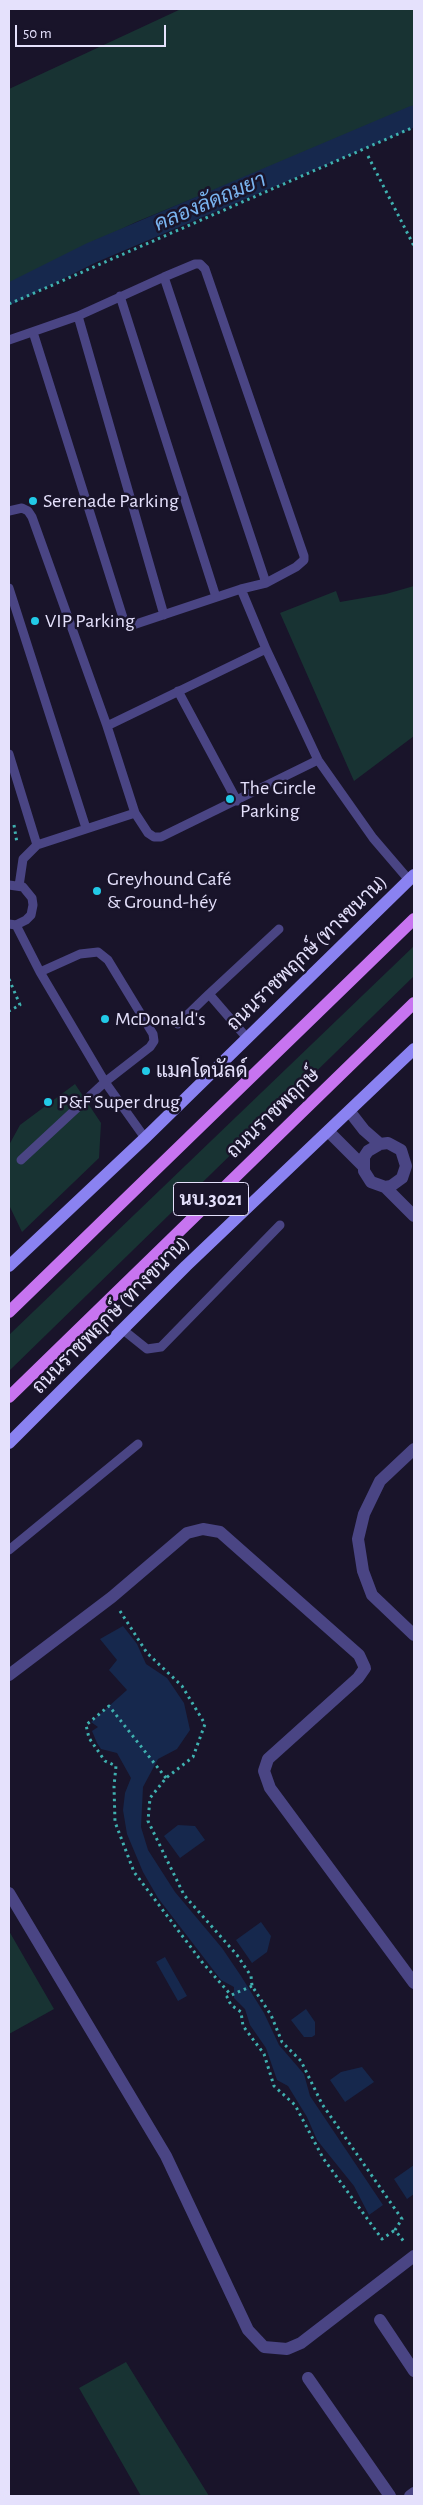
<!DOCTYPE html>
<html>
<head>
<meta charset="utf-8">
<style>
  body { margin:0 }
  #map { position:relative; width:423px; height:2505px; overflow:hidden; background:#19142a; font-family:"Alegreya Sans",sans-serif }
  canvas { display:block }
  .frame { position:absolute; inset:0; border:10px solid #e5e1fc; pointer-events:none }
  .scale { position:absolute; left:15px; top:25px; width:151px; height:22px; box-sizing:border-box; border:2px solid #e5e1fc; border-top:0; padding-left:6px; font-size:15px; line-height:18px; white-space:nowrap; color:#e5e1fc; -webkit-text-stroke:4px #19142a; paint-order:stroke }
</style>
</head>
<body>
<div id="map">
<canvas width="423" height="2505"></canvas>
<div class="frame"></div>
<div class="scale">50 m</div>
</div>
<script>
const c = document.querySelector('canvas').getContext('2d');
c.lineJoin = 'round';
function fill(path, color) { c.fillStyle = color; c.fill(path, 'evenodd'); }
const toPath = rows => new Path2D(rows.map(r => 'M' + r).join(''));
function stroke(path, color, width, dash) { c.strokeStyle = color; c.lineWidth = width; c.lineCap = dash ? 'butt' : 'round'; c.setLineDash(dash || []); c.stroke(path); }
function drawText(font, color, halo, rows, align = 'center') {
  c.font = font + ' "Alegreya Sans",Sarabun,sans-serif'; c.lineWidth = 5; c.setLineDash([]); c.textBaseline = 'middle'; c.strokeStyle = halo; c.fillStyle = color; for (const [text, x, y, turn = 0] of rows) {
    c.save(); c.translate(x, y); c.rotate((+turn || 0) * Math.PI / 180); c.textAlign = isNaN(turn) ? turn : align; if (halo) c.strokeText(text, 0, 0); c.fillText(text, 0, 0); c.restore();
  }
}
fill(toPath([
  [181,9,414,9,414,108,136,222,9,284,9,89],
  [414,586,414,736,354,781,280,613,336,591,340,602,386,594],
  [414,946,414,976,9,1371,9,1335],
  [75,1084,101,1123,99,1158,22,1232,9,1205,9,1145,20,1125],
  [9,1931,54,2009,9,2034],
  [126,2362,191,2467,209,2496,141,2496,79,2388]
]), '#183333');
fill(toPath([
  [123,1626,137,1644,146,1664,167,1678,184,1703,190,1730,177,1749,158,1759,143,1787,141,1827,148,1850,175,1892,222,1948,241,1976,264,2013,279,2045,304,2074,310,2096,383,2205,369,2215,354,2186,317,2140,307,2117,288,2086,277,2080,266,2048,250,2025,245,2009,234,1998,234,1987,221,1980,158,1898,143,1872,127,1834,123,1810,125,1793,131,1778,117,1753,101,1749,97,1743,92,1731,98,1727,91,1722,127,1690,109,1670,117,1660,100,1639],
  [178,1825,195,1826,205,1840,180,1858,164,1836],
  [261,1922,271,1936,267,1952,252,1963,236,1940],
  [165,1957,187,1996,178,2001,156,1962],
  [306,2009,315,2022,315,2035,312,2037,304,2037,291,2020],
  [362,2067,374,2082,345,2102,330,2080,341,2072],
  [414,2165,414,2194,407,2199,394,2179]
]), '#16284d');
stroke(toPath([
  [9,294,91,253,414,116]
]), '#16284d', 21);
stroke(toPath([
  [368,156,414,246],
  [9,304,414,127],
  [14,825,17,843],
  [9,979,20,1005,9,1011],
  [120,1611,147,1653,182,1686,205,1724,193,1757,166,1778,150,1798,148,1821,184,1895,237,1955,251,1976,252,1986,271,2015,282,2042,301,2061,322,2104,402,2219,395,2230,405,2243],
  [166,1778,109,1706,86,1725,89,1738,105,1761,116,1766,114,1786,115,1822,134,1872,202,1962,231,1995],
  [252,1986,227,1997,231,2005,241,2012,243,2026,264,2054,274,2086,295,2105,323,2158,382,2239,395,2230]
]), '#3fb1b0', 3, [2.5, 4]);
stroke(toPath([
  [120,296,216,597],
  [78,316,164,615],
  [33,332,125,624,130,626,241,589,266,583,296,567,304,560,304,556,205,269,200,264,195,264,164,277],
  [9,340,78,316,164,277,266,583],
  [9,511,22,508,28,511,32,517,107,726,135,813,148,833,154,837,161,837,318,760],
  [9,588,86,828],
  [241,589,266,649],
  [178,691,237,801],
  [107,726,266,649,318,760,373,838,409,880],
  [9,754,37,845],
  [9,885,23,887,32,898,33,905,31,915,26,920,16,925,9,924],
  [19,886,23,859,37,845,135,813],
  [16,925,40,972,105,1082,145,1138],
  [178,1024,209,994],
  [247,1038,209,994,279,929],
  [21,1160,105,1082,150,1047,154,1041,153,1034,108,960,98,952,80,954,40,972],
  [122,1329,147,1349,161,1347,280,1225],
  [9,1550,138,1444]
]), '#4a4584', 9);
stroke(toPath([
  [350,1112,364,1130,380,1144],
  [329,1132,363,1166],
  [385,1187,391,1186,402,1178,406,1166,401,1150,388,1143,380,1144,368,1151,364,1157,364,1171,371,1182,385,1187,414,1216],
  [414,1449,380,1481,364,1514,358,1539,363,1571,372,1595,414,1635],
  [9,1675,112,1597,187,1533,203,1529,220,1532,359,1655,365,1668,358,1678,268,1759,264,1771,270,1788,414,1983],
  [9,1893,166,2156,248,2330,264,2347,287,2349,301,2343,414,2256],
  [380,2320,414,2371],
  [308,2378,390,2496],
  [410,2496,414,2493]
]), '#4a4584', 12);
stroke(toPath([
  [9,1266,145,1138,414,875],
  [9,1443,186,1266,414,1049]
]), '#8a82f1', 12);
stroke(toPath([
  [9,1312,414,919],
  [9,1397,414,1003]
]), '#c774f0', 12);
for (const [x, y, r, color] of [
  [33,501,5,"#22cae7"],
  [35,621,5,"#22cae7"],
  [230,799,5,"#22cae7"],
  [97,891,5,"#22cae7"],
  [105,1019,5,"#22cae7"],
  [146,1071,5,"#22cae7"],
  [48,1102,5,"#22cae7"]
]) { const dot = new Path2D(); dot.arc(x, y, r, 0, 2 * Math.PI); c.fillStyle = color; c.fill(dot); stroke(dot, '#19142a', 2); }
for (const [x, y, w] of [
  [211,1199,75]
]) { const box = new Path2D(); box.roundRect(x - w / 2, y - 16.5, w, 33, 4); c.fillStyle = '#19142a'; c.fill(box); stroke(box, '#e5e1fc', 1); }
drawText('bold 19px', '#e5e1fc', null, [
  ["นบ.3021",211,1199]
]);
drawText('20px', '#e5e1fc', '#19142a', [
  ["Serenade Parking",43,501],
  ["VIP Parking",45,621],
  ["The Circle",240,788],
  ["Parking",240,811],
  ["Greyhound Café",107,879],
  ["& Ground-héy",107,902],
  ["McDonald's",115,1019],
  ["แมคโดนัลด์",156,1071],
  ["P&F Super drug",58,1102]
], 'left');
drawText('20px', '#e5e1fc', '#19142a', [
  ["ถนนราชพฤกษ์ (ทางขนาน)",307,953,-44],
  ["ถนนราชพฤกษ์",273,1113,-44],
  ["ถนนราชพฤกษ์ (ทางขนาน)",111,1315,-45]
]);
drawText('italic 21px', '#7ab4f0', '#19142a', [
  ["คลองลัดถมยา",210,202,-23]
]);
</script>
</body>
</html>
